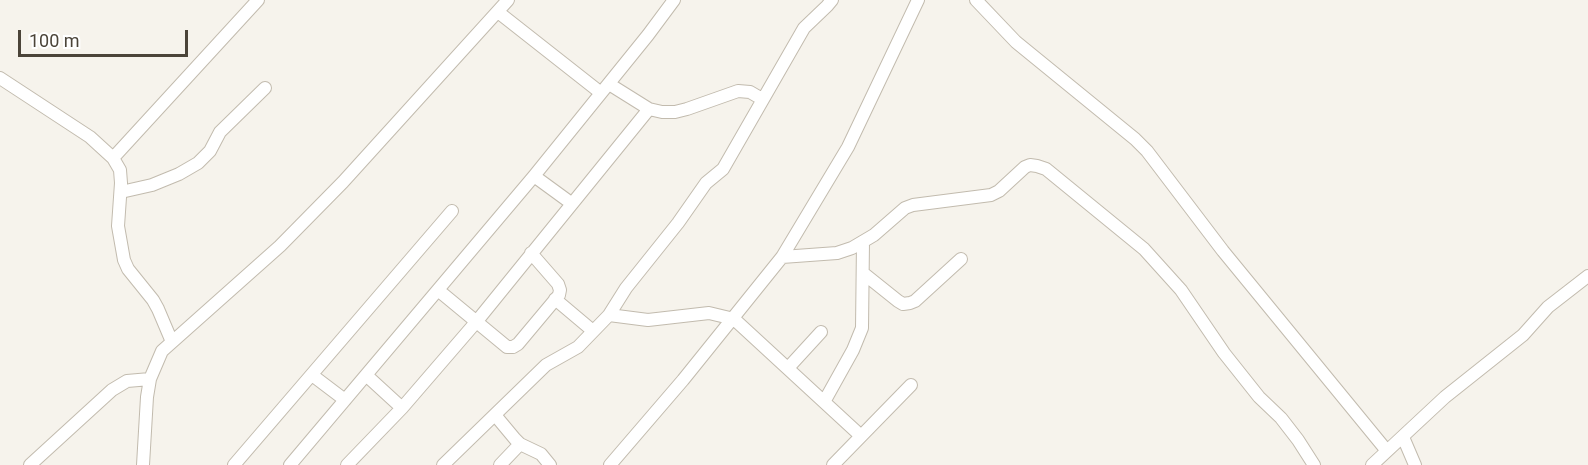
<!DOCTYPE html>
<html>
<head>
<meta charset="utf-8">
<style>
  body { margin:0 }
  #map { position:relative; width:1588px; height:465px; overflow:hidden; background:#f6f3ec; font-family:Roboto,sans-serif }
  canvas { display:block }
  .scale { position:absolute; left:18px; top:30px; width:170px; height:27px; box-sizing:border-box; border:3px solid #4b4439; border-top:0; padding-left:8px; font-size:18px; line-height:21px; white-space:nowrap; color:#4b4439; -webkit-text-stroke:4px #fff; paint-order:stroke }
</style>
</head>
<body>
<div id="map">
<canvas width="1588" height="465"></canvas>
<div class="scale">100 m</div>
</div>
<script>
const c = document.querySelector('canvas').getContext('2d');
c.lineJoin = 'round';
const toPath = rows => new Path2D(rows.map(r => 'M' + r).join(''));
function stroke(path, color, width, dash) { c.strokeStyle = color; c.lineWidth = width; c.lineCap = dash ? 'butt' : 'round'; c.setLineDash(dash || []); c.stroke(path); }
const street = toPath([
  [976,0,1016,42,1135,139,1147,151,1223,251,1387,451],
  [498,12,601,93],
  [0,78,90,137,113,158,120,170,121,183,118,226,124,260,128,269,153,300,158,309,172,342],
  [609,84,649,109,662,112,675,112,687,109,738,91,750,92,762,99],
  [113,158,258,0],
  [534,176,571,203],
  [121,192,152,185,179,174,198,163,210,151,220,132,265,88],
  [782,257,837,253,852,248,874,235,905,208,913,205,991,195,999,191,1025,167,1030,165,1037,166,1046,169,1144,249,1181,290,1224,353,1259,397,1281,418,1298,440,1314,465],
  [863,273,898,301,903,304,910,303,915,301,961,259],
  [438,290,507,347,513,347,518,344,559,295,560,290,558,284,531,253],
  [555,299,593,331],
  [609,315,648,320,709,313,734,319,861,436],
  [788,368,821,332],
  [312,375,345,400],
  [366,375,402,408],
  [824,402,853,350,862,328,863,242],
  [495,415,515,439,520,444,541,454,550,465],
  [1403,437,1415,465],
  [30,465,112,390,127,381,150,379],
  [143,465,147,397,150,379,162,351,280,246,343,182,508,0],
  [234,465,452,211],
  [290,465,534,176,648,35,674,0],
  [347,465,402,408,477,321,649,109],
  [443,465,546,365,578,347,609,315,626,288,678,223,706,183,723,169,804,28,827,6,832,0],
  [500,465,520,444],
  [610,465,683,380,782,257,848,147,918,0],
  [833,465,911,385],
  [1372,465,1445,397,1523,335,1548,307,1588,276]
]);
stroke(street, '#c2bbae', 14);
stroke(street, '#fff', 12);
</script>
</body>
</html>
